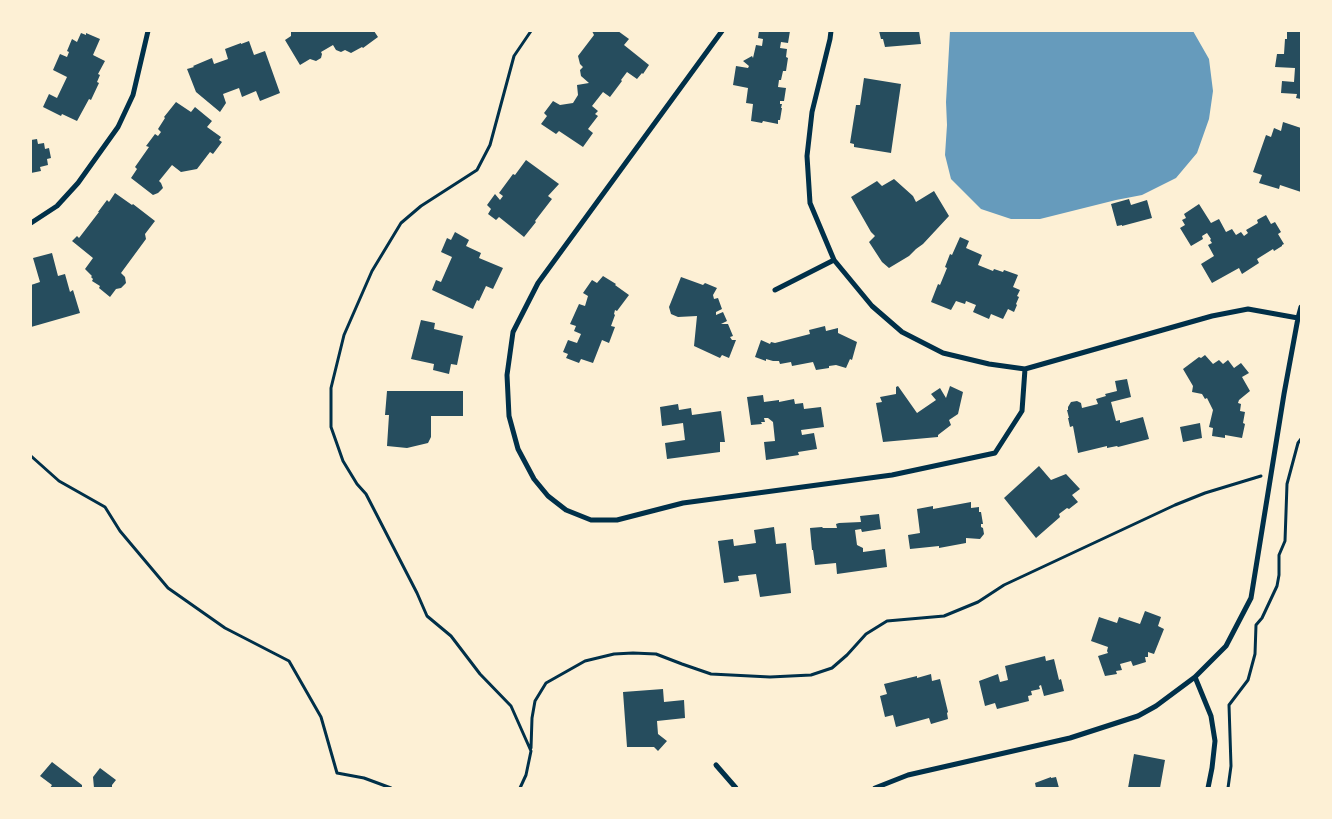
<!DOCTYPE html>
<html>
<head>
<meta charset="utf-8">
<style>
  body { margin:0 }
  #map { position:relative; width:1332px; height:819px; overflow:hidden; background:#fdf0d5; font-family:"PT Serif",serif }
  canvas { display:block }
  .frame { position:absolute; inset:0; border:32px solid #fdf0d5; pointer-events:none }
</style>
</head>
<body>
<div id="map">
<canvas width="1332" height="819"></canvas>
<div class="frame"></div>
</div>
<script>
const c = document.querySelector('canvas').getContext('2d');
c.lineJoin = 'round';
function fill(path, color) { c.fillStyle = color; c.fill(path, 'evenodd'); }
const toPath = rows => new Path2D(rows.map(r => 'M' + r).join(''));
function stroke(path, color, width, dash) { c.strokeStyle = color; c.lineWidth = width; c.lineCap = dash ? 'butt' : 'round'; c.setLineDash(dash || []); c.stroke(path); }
fill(toPath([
  [950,31,1193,31,1209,59,1213,91,1209,119,1197,153,1176,178,1142,195,1116,200,1040,219,1011,219,981,209,951,179,945,155,947,125,946,102]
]), '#669bbc');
fill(toPath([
  [291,31,374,31,378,37,363,48,362,47,351,53,345,50,341,52,336,50,333,45,321,52,322,54,321,58,316,61,310,59,300,65,285,40,291,36],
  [592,31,618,31,629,39,624,45,649,65,643,74,642,73,637,79,627,72,621,80,622,81,610,97,603,92,592,106,598,111,595,114,598,116,588,129,593,133,583,147,559,131,556,134,541,124,547,116,544,113,553,101,560,105,573,103,578,95,577,85,589,83,581,76,580,70,583,67,580,64,578,56,594,35],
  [759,31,790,31,788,43,781,42,780,48,787,49,786,57,788,58,786,71,783,71,781,80,779,80,778,87,786,88,784,101,780,101,780,104,782,104,781,108,782,108,780,120,778,120,778,124,763,121,762,123,751,121,753,104,746,103,748,88,733,85,736,66,748,68,749,66,743,61,752,56,753,58,756,45,762,46,763,39,758,38],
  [879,31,919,31,921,44,885,47,883,39,881,39],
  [1287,31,1301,31,1301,99,1296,98,1297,94,1281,93,1282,81,1294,82,1295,68,1275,67,1277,54,1284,54,1285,39,1287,39],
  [81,33,86,35,86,33,100,39,93,55,105,61,98,74,100,75,97,82,99,83,91,100,89,99,77,121,62,114,61,116,43,107,49,94,57,98,67,77,53,70,60,54,67,57,69,52,67,51,72,39,77,42],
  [249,41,254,55,265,51,280,93,260,101,256,91,242,97,239,88,223,94,226,103,220,112,196,92,187,69,194,67,193,66,212,58,214,64,228,59,225,49,241,43,241,44],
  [864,78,901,84,891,153,854,147,854,144,850,143,856,105,860,105],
  [176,102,191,112,195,107,212,121,207,127,221,137,219,140,222,142,213,154,210,152,197,169,181,172,172,165,159,181,161,183,163,188,158,193,153,195,131,178,137,169,135,167,149,147,146,146,155,134,158,136,161,132,158,129,165,118,164,117],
  [1283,122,1301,128,1301,192,1280,185,1279,189,1259,183,1262,175,1253,172,1266,135,1271,137,1274,128,1281,131],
  [37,139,38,144,44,143,45,149,49,148,51,158,47,159,48,165,40,167,41,171,31,173,31,140],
  [526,160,559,184,548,196,552,199,535,221,536,222,524,237,499,217,496,220,488,214,491,209,487,205,495,194,500,200,503,196,499,193,513,174,515,175],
  [894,179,913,196,916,202,934,191,949,216,923,244,916,249,909,256,889,268,882,262,869,242,875,236,871,232,851,197,877,181,882,186],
  [115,193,132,205,133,204,155,221,145,234,146,239,121,273,125,277,126,283,121,288,116,289,110,297,99,288,100,286,92,281,93,279,91,277,92,276,85,269,93,258,72,241,77,236,79,238,99,212,98,212,107,200,109,202],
  [1129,199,1131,205,1147,200,1152,218,1122,226,1122,225,1117,226,1111,204],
  [1199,204,1211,223,1219,219,1226,232,1232,229,1236,235,1241,232,1244,236,1248,233,1246,230,1258,223,1257,220,1266,215,1271,224,1275,222,1281,232,1278,234,1284,244,1282,245,1282,246,1274,251,1273,249,1257,259,1259,263,1242,274,1239,268,1212,283,1201,264,1214,256,1208,245,1212,243,1210,240,1211,239,1207,233,1202,236,1203,239,1191,246,1180,228,1185,225,1182,220,1186,218,1184,214],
  [455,232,469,240,466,246,481,253,479,258,503,268,493,289,486,286,479,301,477,300,473,309,432,290,436,280,441,282,452,257,441,252,447,238,451,240],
  [960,237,969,241,966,248,982,255,978,265,993,271,994,269,1003,272,1004,270,1018,275,1013,287,1020,290,1017,296,1019,297,1016,304,1017,305,1014,312,1008,309,1003,319,991,314,989,319,973,312,976,305,966,301,965,304,956,301,951,310,931,302,938,284,940,285,947,268,945,267,950,254,952,255],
  [52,253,58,276,65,274,70,292,73,290,80,313,31,327,31,285,40,282,33,258],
  [603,276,616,284,615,285,629,295,617,311,615,310,614,314,615,315,611,326,615,327,609,343,602,340,593,363,581,359,579,363,566,358,568,354,563,352,568,340,577,343,581,334,574,331,576,326,570,324,579,304,585,306,588,296,583,293,592,280,597,283],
  [681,277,703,285,705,283,717,288,713,295,714,299,718,298,722,309,716,312,716,315,723,312,727,321,721,324,728,324,733,336,730,337,732,340,736,340,729,358,722,355,720,358,694,346,697,316,678,317,671,314,669,307],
  [421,320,435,323,434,329,463,336,457,365,451,364,449,374,433,370,434,364,411,359],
  [825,326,826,331,838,328,838,333,857,342,852,360,850,359,846,368,836,365,829,366,829,368,816,370,813,362,792,366,791,362,780,364,779,361,773,361,766,359,766,361,755,357,761,340,770,344,771,342,775,343,810,334,809,330],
  [1205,355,1213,364,1219,360,1223,364,1228,360,1234,368,1241,363,1249,373,1242,377,1250,391,1239,400,1238,403,1241,404,1240,411,1245,412,1243,423,1245,424,1242,438,1225,435,1225,438,1212,436,1213,428,1209,427,1213,410,1207,398,1205,399,1202,394,1192,392,1193,386,1183,369,1199,357,1201,358],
  [1127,379,1131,397,1111,402,1116,421,1120,420,1120,423,1143,417,1149,439,1118,447,1117,446,1107,448,1107,446,1078,453,1073,426,1070,427,1068,418,1069,418,1067,410,1068,410,1068,407,1071,402,1077,401,1081,403,1082,408,1098,404,1096,399,1106,396,1105,394,1117,391,1115,381],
  [898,386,917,413,936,400,931,394,940,388,946,398,950,386,963,392,958,414,949,420,951,425,938,435,938,437,883,442,876,403,882,402,880,397,896,394,896,387],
  [387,391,463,391,463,416,431,416,431,437,428,443,407,448,387,446,389,415,385,415],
  [763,395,764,402,779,400,779,402,794,399,795,404,803,403,804,409,821,407,824,427,801,430,802,435,814,433,817,449,798,452,799,455,766,460,764,442,775,441,773,422,768,418,764,418,765,422,761,422,762,424,751,425,747,397],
  [678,404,679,410,691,408,692,415,721,411,725,442,720,442,720,452,667,459,665,443,685,440,683,423,662,426,660,407],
  [1200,423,1202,438,1183,442,1180,427],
  [1039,466,1051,480,1066,474,1080,489,1072,495,1078,502,1069,509,1067,508,1059,514,1060,517,1036,538,1004,498],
  [971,502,971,508,979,507,979,512,981,512,983,524,981,524,981,527,983,528,984,534,980,539,966,538,966,543,939,548,939,546,910,549,908,535,920,533,917,509,933,506,933,509],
  [879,514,881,529,862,532,861,529,855,530,857,545,863,548,863,552,885,549,887,567,837,574,836,563,815,565,813,550,812,550,810,528,822,527,823,528,837,528,836,524,839,523,861,522,860,516],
  [774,527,776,544,786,543,791,593,760,597,756,574,738,576,739,581,724,583,718,541,733,539,734,546,756,543,754,530],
  [1145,611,1161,617,1158,626,1164,629,1154,654,1148,652,1148,657,1145,657,1146,662,1133,666,1131,661,1120,664,1122,670,1116,671,1117,674,1105,676,1098,656,1108,653,1107,651,1108,647,1091,641,1099,617,1117,623,1119,617,1140,624],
  [1045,656,1046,661,1054,659,1059,680,1061,679,1064,691,1044,696,1041,685,1039,686,1040,689,1031,691,1032,695,1028,696,1029,701,997,709,995,703,985,706,979,681,998,674,1000,682,1008,680,1005,666],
  [931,674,932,681,940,679,948,712,947,713,948,719,931,724,929,718,896,727,893,715,885,717,880,696,887,694,884,684,917,676,917,678],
  [663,689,664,702,684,700,685,718,657,721,658,734,667,741,658,751,654,747,627,747,623,692],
  [1134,754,1165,760,1160,788,1128,788],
  [52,762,82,785,82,788,50,788,52,785,40,776],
  [100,768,116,780,112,785,112,788,94,788,93,777],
  [1051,777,1051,778,1056,777,1059,788,1036,788,1035,783]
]), '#264d5e');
stroke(toPath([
  [31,456,59,481,105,507,120,531,168,588,225,628,289,661,321,717,337,773,364,778,391,788],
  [531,748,532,718,535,701,546,683,585,661,614,654,633,653,656,654,682,664,711,674,770,677,811,675,832,668,847,655,866,634,887,621,944,616,978,602,1004,585,1175,505,1205,493,1261,476],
  [520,788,526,775,531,751,511,706,480,674,451,636,427,616,417,593,366,494,357,484,343,461,331,427,331,388,344,335,372,271,401,223,421,206,477,170,490,145,514,56,531,31],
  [1228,788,1231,766,1229,705,1248,680,1255,654,1256,625,1262,618,1277,586,1279,575,1279,555,1285,541,1287,484,1298,443,1301,439]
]), '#003049', 3);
stroke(toPath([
  [722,31,538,283,513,332,507,375,509,416,518,449,534,479,548,496,566,510,591,520,617,520,683,503,892,475,995,453,1022,411,1025,369],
  [831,31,830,39,812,112,807,156,810,203,834,260,872,306,902,332,943,353,989,364,1025,369,1212,316,1248,309,1298,318],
  [31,223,57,206,78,183,118,127,133,95,148,31],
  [775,290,834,260],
  [1195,677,1211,716,1215,741,1212,768,1208,788],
  [716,765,736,788],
  [875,788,908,775,1070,738,1138,716,1156,706,1195,677,1226,646,1251,598,1284,394,1298,318,1301,307]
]), '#003049', 5);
</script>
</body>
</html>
